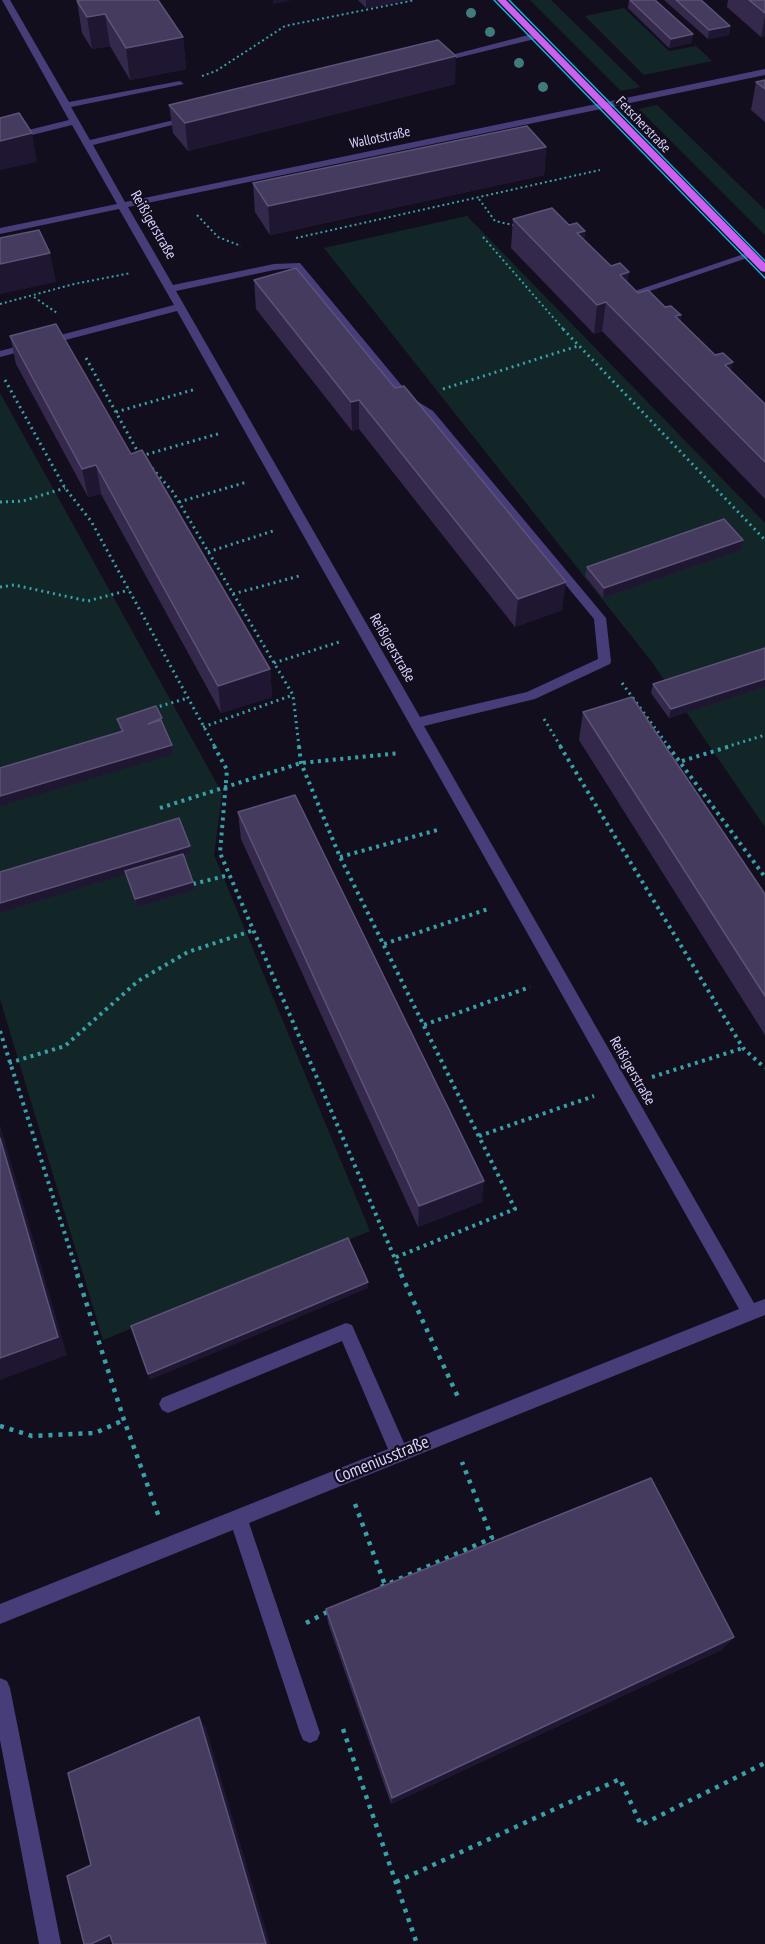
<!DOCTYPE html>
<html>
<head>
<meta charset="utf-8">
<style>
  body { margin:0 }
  canvas { display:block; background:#130e1e }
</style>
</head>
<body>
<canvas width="765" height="1944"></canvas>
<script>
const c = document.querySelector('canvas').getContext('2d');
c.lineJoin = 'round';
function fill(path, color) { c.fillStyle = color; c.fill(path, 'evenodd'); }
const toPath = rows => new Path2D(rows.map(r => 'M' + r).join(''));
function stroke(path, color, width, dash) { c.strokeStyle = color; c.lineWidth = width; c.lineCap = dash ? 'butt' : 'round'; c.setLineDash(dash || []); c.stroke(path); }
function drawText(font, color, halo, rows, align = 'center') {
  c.font = font + ' "PT Sans Narrow",sans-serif'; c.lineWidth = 4.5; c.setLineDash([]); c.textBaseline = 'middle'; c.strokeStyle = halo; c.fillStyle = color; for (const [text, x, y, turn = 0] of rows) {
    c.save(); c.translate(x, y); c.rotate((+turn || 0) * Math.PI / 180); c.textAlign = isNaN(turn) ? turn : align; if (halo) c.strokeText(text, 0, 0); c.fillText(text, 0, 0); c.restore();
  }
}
fill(toPath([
  [530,0,551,0,640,87,621,91],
  [624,8,669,51,696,46,712,61,644,75,585,16],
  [657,105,765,210,765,235,639,109],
  [467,216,765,523,765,827,652,662,324,248],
  [0,393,222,793,214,855,370,1231,103,1340,0,999]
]), '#122628');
stroke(toPath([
  [202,76,216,71,285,26,415,0],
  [479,199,495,221,517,226],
  [197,215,218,237,241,246],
  [483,237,564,330],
  [296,238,600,170],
  [34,297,57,313],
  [0,304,74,284,131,273]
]), '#38a0a7', 2, [2, 3]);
stroke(toPath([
  [563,329,765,540],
  [86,358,139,454],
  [5,380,65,488,91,521,215,747],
  [443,389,578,346],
  [116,412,196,389],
  [141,456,221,433],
  [152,468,173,492,293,695,299,747],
  [0,502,23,501,65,488],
  [179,502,247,482],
  [208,552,276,530],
  [0,587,14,585,88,601,129,590],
  [233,594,299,576],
  [274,663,339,642],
  [622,683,669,747],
  [154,708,188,698],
  [544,719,561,747],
  [203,727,293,695],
  [726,747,765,735]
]), '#38a0a7', 3, [2, 4]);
stroke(toPath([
  [214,746,227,770,220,853,402,1275],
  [299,746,301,763,340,857,515,1209,394,1258],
  [560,746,743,1048,765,1068],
  [668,746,765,877],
  [682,761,731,746],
  [160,808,301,763,400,753],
  [340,857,441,829],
  [193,884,229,875],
  [384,944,488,909],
  [424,1025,530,987],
  [0,1031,78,1275],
  [9,1063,65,1046,138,981,188,952,254,930],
  [652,1077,743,1048],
  [479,1136,594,1096]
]), '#38a0a7', 4, [3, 4.5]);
stroke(toPath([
  [77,1274,124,1420,159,1517],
  [401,1274,458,1397],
  [0,1426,32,1436,95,1433,124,1420],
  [355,1504,385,1585],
  [381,1587,492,1538,462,1462],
  [306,1623,331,1610],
  [343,1729,417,1944],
  [396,1882,620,1779,641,1825,765,1763]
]), '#38a0a7', 4.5, [4, 6]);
fill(toPath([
  [2,0,10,0,69,102,180,81,184,84,71,107,90,140,191,116,196,119,93,145,125,202,765,69,765,75,128,207,173,285,274,264,300,263,412,398,433,411,606,618,611,661,610,664,535,699,424,726,754,1303,765,1299,765,1315,249,1523,320,1733,317,1740,310,1743,303,1740,300,1733,233,1530,0,1624,0,1604,388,1449,342,1341,168,1413,162,1410,159,1404,162,1398,346,1323,352,1325,404,1443,739,1309,177,311,0,357,0,351,174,305,119,209,0,234,0,228,117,204,72,125,0,143,0,137,69,120,2,0],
  [293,268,404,402,425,415,594,619,598,659,527,692,420,717,176,291,274,270,293,268],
  [536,33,540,36,539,38,436,63,432,60,536,33],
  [747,253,756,255,641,294,649,303,648,305,640,305,629,293,747,253],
  [0,1678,7,1681,10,1688,61,1944,39,1944,0,1740,0,1678]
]), '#473d79');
fill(toPath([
  [497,0,506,0,765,263,765,272,761,271,497,0]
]), '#cc61f1');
stroke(toPath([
  [494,0,765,278],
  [509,0,765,261]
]), '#14b5e3', 1.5);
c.fillStyle = '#3f7b7a';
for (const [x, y] of [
  [471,13],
  [490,32],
  [519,63],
  [543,87]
]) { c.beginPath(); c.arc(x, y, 5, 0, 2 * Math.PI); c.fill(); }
fill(toPath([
  [358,0,410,0,366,8],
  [629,0,655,0,693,34,691,43,669,48,628,8],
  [664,0,701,0,730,26,729,35,708,39],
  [728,0,765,0,765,36,761,37,727,7],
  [77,1,183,37,186,69,130,80,110,46,92,49,82,33],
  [765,80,765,122,751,110,756,82],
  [455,84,188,151,173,133,169,105],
  [546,147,544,175,270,235,255,212,253,183],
  [513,219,585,231,584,241,638,293,681,315,680,321,765,404,765,499,602,331,594,334,511,248],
  [254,280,562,610,515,627,359,429,352,431,256,309],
  [10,336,131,454,270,669,272,697,221,713,101,494,88,497,16,364],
  [741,550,603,598,585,576,587,567],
  [765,648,765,687,669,718,651,693,653,684],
  [583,712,765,894,765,1035,579,740],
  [117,719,164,727,172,745,173,754,121,732],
  [238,812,482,1202,418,1227,241,839],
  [190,846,191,854,184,857,193,882,195,890,137,907,126,874,0,913,0,872],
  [326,1609,734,1637,721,1650,391,1804,328,1623]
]), '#34294b');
fill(toPath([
  [273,0,292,0,273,4],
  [366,0,410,0,366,8],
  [105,14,110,46,92,49,87,17],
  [765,16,765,36,761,37],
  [730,26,729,35,708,39,709,30],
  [693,34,691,43,669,48,671,39],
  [183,37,186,69,130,80,126,48],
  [456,56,455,84,188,151,185,123],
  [32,133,37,162,0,170,0,141],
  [546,147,544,175,270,235,268,206],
  [585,231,582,260,577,233],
  [50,253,56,282,0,294,0,264],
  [629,272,625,301,620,275],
  [606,302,602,331,594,334,597,305],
  [681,315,676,343,675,316],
  [733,362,726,391,725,365],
  [359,400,359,429,352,431,351,402],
  [96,465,101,494,88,497,82,469],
  [743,540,741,550,603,598,604,588],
  [566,582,562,610,515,627,518,599],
  [270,669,272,697,221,713,218,686],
  [765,679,765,687,669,718,671,709],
  [172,745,173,754,0,806,0,796],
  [190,846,191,854,0,913,0,903],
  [193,882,195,890,137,907,135,899],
  [0,1125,67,1355,0,1380],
  [484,1181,482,1202,418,1227,419,1206],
  [368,1282,368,1288,150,1380,148,1374],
  [734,1637,721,1650,391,1804,392,1798],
  [199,1717,206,1728,270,1944,266,1944],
  [110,1935,122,1937,106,1944,91,1944]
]), '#1f1631');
const building = toPath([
  [82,0,158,0,183,37,126,48,105,14,87,17,77,1,82,0],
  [630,0,655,0,693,34,671,39,630,0],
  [676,0,701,0,730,26,709,30,676,0],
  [749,0,765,0,765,13,749,0],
  [438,40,456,56,185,123,169,105,438,40],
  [765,80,765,89,756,82,765,80],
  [19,113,32,133,0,141,0,118,19,113],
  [527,126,546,147,268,206,253,183,527,126],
  [552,208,569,225,577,223,585,231,577,233,611,266,620,263,629,272,620,275,638,293,648,290,665,307,671,306,681,315,675,316,715,355,723,353,733,362,725,365,765,404,765,462,606,302,597,305,513,219,552,208],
  [39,230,50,253,0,264,0,238,39,230],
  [296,268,395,388,404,386,566,582,518,599,359,400,351,402,254,280,296,268],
  [56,324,131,454,142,450,270,669,218,686,96,465,82,469,10,336,56,324],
  [724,519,743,540,604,588,587,567,724,519],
  [765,648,765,679,671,709,653,684,765,648],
  [632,697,765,894,765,996,583,712,632,697],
  [156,706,162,718,148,724,161,720,172,745,0,796,0,768,123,731,117,719,156,706],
  [295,795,484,1181,419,1206,238,812,295,795],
  [179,818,190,846,0,903,0,872,179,818],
  [183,854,193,882,135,899,125,871,183,854],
  [0,1138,58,1337,0,1358,0,1138],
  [348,1238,368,1282,148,1374,131,1326,348,1238],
  [651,1478,734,1637,392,1798,326,1609,651,1478],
  [199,1717,266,1944,113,1944,110,1935,91,1944,84,1944,67,1876,91,1865,68,1773,199,1717]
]);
fill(building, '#453b5e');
stroke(building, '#5d5277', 1.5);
drawText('14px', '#dad0fb', '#130e1e', [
  ["Fetscherstraße",643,125,46],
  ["Wallotstraße",380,138,-12]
]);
drawText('15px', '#dad0fb', '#130e1e', [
  ["Reißigerstraße",153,225,60],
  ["Reißigerstraße",392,648,60],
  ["Reißigerstraße",632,1071,60]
]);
drawText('18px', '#dad0fb', '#130e1e', [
  ["Comeniusstraße",382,1460,-22]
]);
</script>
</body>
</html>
